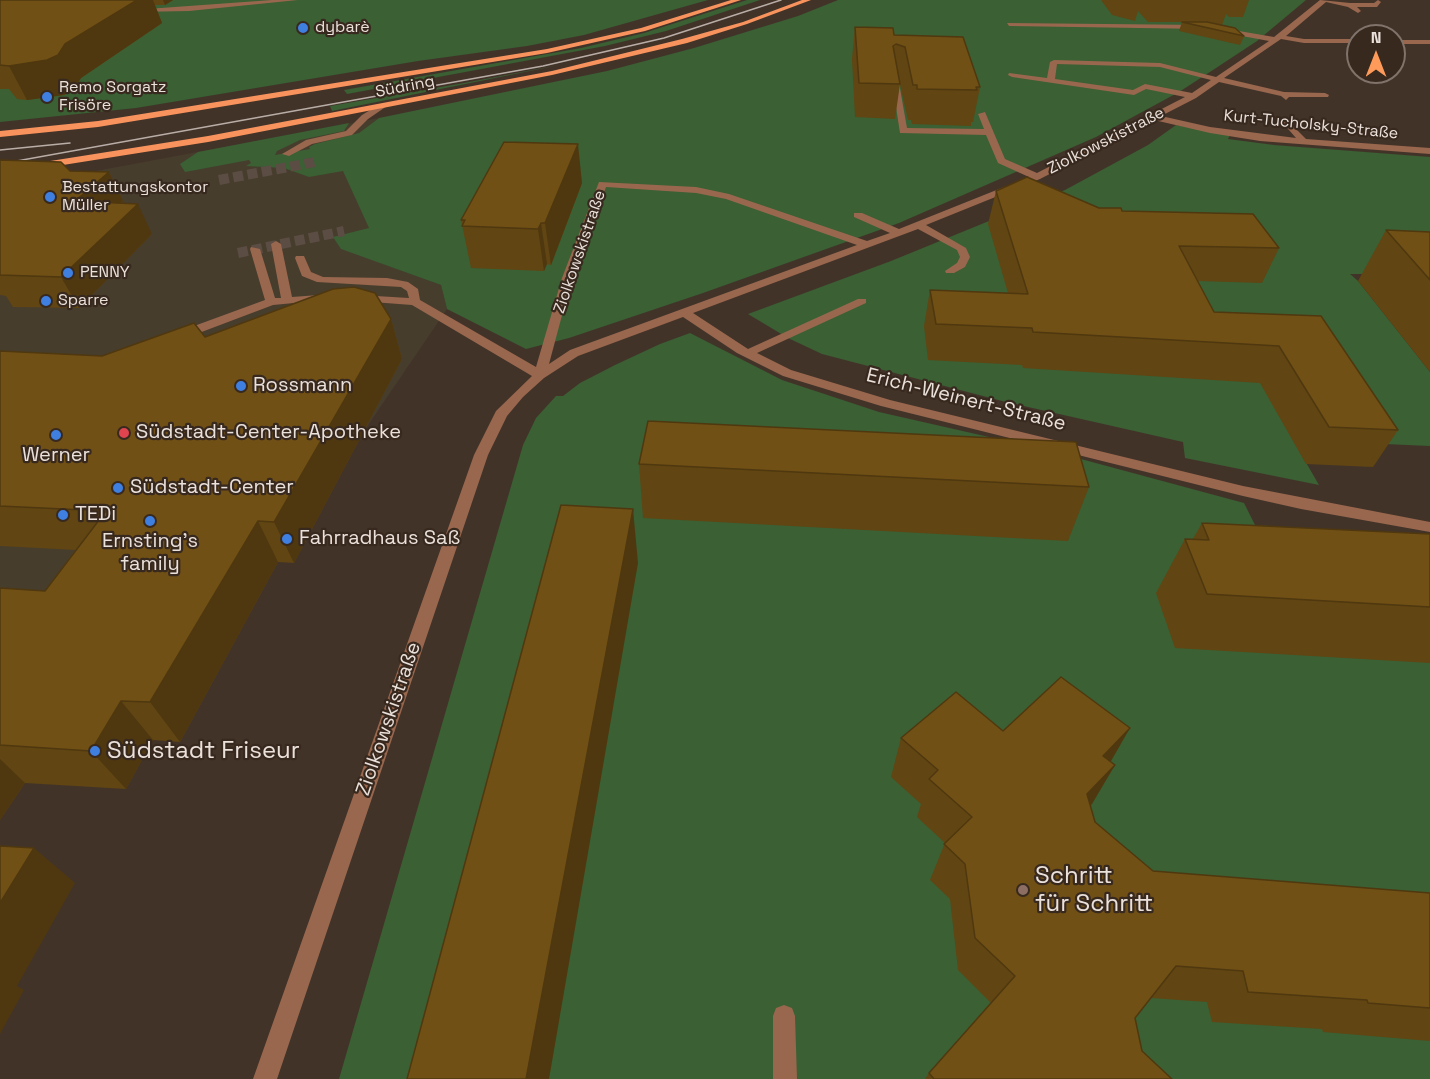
<!DOCTYPE html>
<html>
<head>
<meta charset="utf-8">
<style>
  body { margin:0 }
  #map { position:relative; width:1430px; height:1079px; overflow:hidden; background:#423329; font-family:"Space Grotesk",sans-serif }
  canvas { display:block }
  .north { position:absolute; left:1346px; top:24px; width:60px; height:60px; box-sizing:border-box; background:#38291f; border:2px solid #80736a; border-radius:50%; rotate:0deg; font-size:16px; font-weight:700; line-height:24px; text-align:center; color:#ebe1db }
  .north::after { content:''; display:block; margin:auto; width:21px; height:27px; background:#ff9b5a; clip-path:polygon(50% 0,100% 100%,50% 72%,0 100%) }
</style>
</head>
<body>
<div id="map">
<canvas width="1430" height="1079"></canvas>
<div class="north">N</div>
</div>
<script>
const c = document.querySelector('canvas').getContext('2d');
c.lineJoin = 'round';
function fill(path, color) { c.fillStyle = color; c.fill(path, 'evenodd'); }
const toPath = rows => new Path2D(rows.map(r => 'M' + r).join(''));
function stroke(path, color, width, dash) { c.strokeStyle = color; c.lineWidth = width; c.lineCap = dash ? 'butt' : 'round'; c.setLineDash(dash || []); c.stroke(path); }
function drawText(font, color, halo, rows, align = 'center') {
  c.font = font + ' "Space Grotesk",sans-serif'; c.lineWidth = 4.5; c.setLineDash([]); c.textBaseline = 'middle'; c.strokeStyle = halo; c.fillStyle = color; for (const [text, x, y, turn = 0] of rows) {
    c.save(); c.translate(x, y); c.rotate((+turn || 0) * Math.PI / 180); c.textAlign = isNaN(turn) ? turn : align; if (halo) c.strokeText(text, 0, 0); c.fillText(text, 0, 0); c.restore();
  }
}
fill(toPath([
  [379,118,359,133,369,228,381,263,441,285,447,309,364,431,344,430,0,740,0,189]
]), '#473d2d');
fill(toPath([
  [0,0,708,0,584,35,527,46,418,61,136,108,0,122],
  [747,0,760,0,666,31,605,46,347,94,344,90,581,48,644,33],
  [838,0,1306,0,1257,41,1213,70,1179,92,1096,137,899,223,703,293,569,338,526,349,447,309,441,285,341,249,333,237,369,228,343,171,309,177,284,168,246,166,251,163,249,160,185,172,180,164,198,152,349,123,344,131,300,140,277,151,275,155,310,149,309,147,315,144,359,133,379,118,607,71,694,48,798,16],
  [564,64,332,111,330,106,464,83],
  [1176,125,1230,135,1228,139,1274,145,1430,157,1430,277,1407,274,1350,274,1358,281,1430,372,1430,446,1293,440,1319,485,1185,458,1183,442,1006,402,822,354,788,338,748,314,891,261,1065,190,1148,145],
  [690,333,782,380,879,412,1055,452,1244,503,1255,525,1430,537,1430,1079,339,1079,523,445,536,418,556,396,563,396,580,383,615,365,660,344]
]), '#3a6034');
stroke(toPath([
  [219,180,315,162],
  [238,253,344,231]
]), '#5b4d44', 10, [10, 4.5]);
fill(toPath([
  [272,0,298,0,189,11,136,12,133,10,272,0],
  [1320,0,1350,3,1374,3,1378,0,1381,2,1377,7,1357,7,1361,11,1358,13,1348,7,1326,2,1286,36,1304,39,1358,39,1358,43,1304,43,1281,39,1224,78,1284,92,1325,93,1329,95,1328,97,1289,97,1286,100,1281,96,1219,82,1196,98,1161,116,1210,127,1296,138,1282,122,1286,119,1306,139,1430,148,1430,154,1260,141,1210,133,1154,120,1040,179,926,225,966,248,970,257,965,267,954,273,946,273,945,271,957,263,960,257,957,250,918,229,693,313,748,349,858,299,866,299,866,303,757,353,791,370,890,400,1243,486,1430,522,1430,532,1301,509,1243,496,881,406,783,376,737,353,683,317,578,356,544,378,523,397,507,416,488,455,277,1079,253,1079,474,455,496,411,532,376,412,305,359,301,353,298,359,295,409,298,407,291,401,287,317,282,302,276,295,258,296,256,304,256,311,272,323,277,387,278,408,282,418,289,420,300,536,367,562,278,599,182,696,187,729,194,867,241,890,233,854,217,854,213,862,213,899,229,1029,177,998,163,986,135,900,133,892,81,899,83,907,128,984,129,978,114,985,112,1005,159,1037,173,1185,97,1146,89,1134,95,1012,77,1008,75,1009,73,1047,78,1050,62,1054,60,1160,63,1216,77,1269,41,1204,29,1009,26,1007,23,1204,25,1274,37,1320,0],
  [1057,64,1160,67,1211,80,1192,93,1145,84,1133,90,1055,79,1057,64],
  [606,187,696,193,726,199,857,245,570,350,549,364,572,278,606,187],
  [1394,40,1430,40,1430,44,1394,44,1394,40],
  [380,104,387,106,368,119,352,135,312,144,289,156,282,154,306,140,346,131,362,115,380,104],
  [276,241,281,244,292,297,332,294,336,295,336,299,273,305,183,339,175,339,175,333,265,300,250,249,251,247,260,249,275,298,281,298,271,244,276,241],
  [784,1005,792,1008,795,1016,797,1079,773,1079,773,1016,776,1008,784,1005]
]), '#99674e');
fill(toPath([
  [731,0,741,0,645,31,547,53,98,127,0,137,0,131,98,121,547,49,641,28,731,0],
  [802,0,811,0,747,24,687,43,552,75,208,142,44,168,39,165,44,162,208,136,552,71,682,39,743,22,802,0]
]), '#f9935e');
stroke(toPath([
  [0,150,70,143],
  [0,164,543,66,664,38,781,0]
]), '#b9aea7', 1.5);
fill(toPath([
  [0,0,173,0,165,5,155,5,162,23,81,78,74,89,64,95,27,100,17,99,9,89,0,89],
  [1101,0,1249,0,1243,17,1229,17,1226,14,1222,25,1244,36,1240,45,1179,31,1182,22,1148,22,1138,11,1135,21,1112,15],
  [855,27,894,35,980,87,973,122,971,122,971,126,912,124,911,120,908,120,899,80,900,84,895,119,855,117,852,59],
  [0,160,70,171,109,172,123,201,121,203,152,234,79,308,13,307,6,296,0,295],
  [582,183,551,265,547,264,544,271,471,268,461,220],
  [996,191,1099,208,1122,211,1279,248,1262,283,1198,281,1214,312,1321,316,1398,430,1373,467,1306,464,1260,383,1023,368,1022,365,928,360,924,326,930,290,1008,293,988,224],
  [1386,230,1430,232,1430,372,1358,281],
  [391,319,402,359,294,563,278,562,180,742,153,740,126,789,25,783,0,820,0,588,45,591,76,550,0,546,0,351,102,356,205,337],
  [639,464,1089,487,1068,541,643,518],
  [1202,523,1430,534,1430,663,1175,648,1156,593,1185,539,1193,539],
  [1003,731,1110,761,1115,765,1090,806,1095,822,1153,871,1430,893,1430,1041,1323,1032,1322,1029,1212,1022,1207,1002,1151,998,1135,1018,1142,1051,1172,1079,925,1079,929,1073,991,1003,958,970,950,899,930,880,945,843,917,817,921,804,891,777,901,738]
]), '#614512');
fill(toPath([
  [129,0,153,0,162,23,81,78,74,89,64,95,27,100,9,66,65,44],
  [163,0,173,0,165,5],
  [578,144,582,183,551,265,545,223],
  [109,172,123,201,91,232,75,201],
  [138,204,152,234,79,308,61,277],
  [541,223,547,264,544,271,538,229],
  [391,319,402,359,294,563,274,522],
  [633,509,638,563,549,1079,526,1079],
  [258,521,278,562,180,742,150,702],
  [121,701,153,740,126,789,91,751],
  [1130,728,1107,768,1103,756],
  [0,759,25,783,0,820],
  [1115,765,1092,804,1065,831,1087,794],
  [34,848,75,883,17,986,24,990,0,1034,0,903]
]), '#4f380f');
const building = toPath([
  [0,0,137,0,65,44,58,55,47,60,9,66,0,65,0,0],
  [1182,22,1207,22,1235,28,1244,36,1182,22],
  [855,27,893,28,894,35,963,37,980,87,976,87,977,90,917,89,917,85,913,85,905,47,896,44,893,46,900,84,859,83,855,27],
  [504,142,578,144,545,223,541,223,538,229,462,226,465,220,461,220,504,142],
  [0,160,61,162,70,171,109,172,75,201,138,204,61,277,0,275,0,160],
  [1027,177,1099,208,1121,208,1122,211,1253,214,1279,248,1179,246,1214,312,1321,316,1398,430,1329,427,1279,346,1033,332,1032,328,936,324,930,290,1028,294,996,191,1027,177],
  [1386,230,1430,232,1430,280,1386,230],
  [354,287,375,293,391,319,274,522,258,521,150,702,121,701,91,751,0,745,0,588,45,591,106,511,0,506,0,351,102,356,194,323,205,337,333,289,354,287],
  [648,421,1076,442,1089,487,639,464,648,421],
  [561,505,633,509,526,1079,407,1079,561,505],
  [1202,523,1430,534,1430,607,1207,594,1185,539,1209,540,1202,523],
  [1061,677,1130,728,1103,756,1115,765,1087,794,1095,822,1153,871,1430,893,1430,1008,1368,1003,1367,1000,1248,992,1243,971,1176,966,1135,1018,1142,1051,1172,1079,934,1079,929,1073,1015,976,975,938,965,864,944,844,972,817,929,779,938,770,901,738,956,692,1003,731,1061,677],
  [0,846,34,848,0,903,0,846]
]);
fill(building, '#715015');
stroke(building, '#4f380f', 1.5);
for (const [x, y, r, color] of [
  [303,28,6,"#3f7fe0"],
  [47,97,6,"#3f7fe0"],
  [50,197,6,"#3f7fe0"],
  [68,273,6,"#3f7fe0"],
  [46,301,6,"#3f7fe0"],
  [241,386,6,"#3f7fe0"],
  [124,433,6,"#e0444e"],
  [56,435,6,"#3f7fe0"],
  [118,488,6,"#3f7fe0"],
  [63,515,6,"#3f7fe0"],
  [150,521,6,"#3f7fe0"],
  [287,539,6,"#3f7fe0"],
  [95,751,6,"#3f7fe0"],
  [1023,890,6,"#8d6e63"]
]) { const dot = new Path2D(); dot.arc(x, y, r, 0, 2 * Math.PI); c.fillStyle = color; c.fill(dot); stroke(dot, '#38291f', 2); }
drawText('16px', '#ebe1db', '#38291f', [
  ["dybarè",315,28],
  ["Remo Sorgatz",59,88],
  ["Frisöre",59,106],
  ["Bestattungskontor",62,188],
  ["Müller",62,206],
  ["PENNY",80,273],
  ["Sparre",58,301]
], 'left');
drawText('16px', '#ebe1db', '#38291f', [
  ["Südring",405,87,-11],
  ["Kurt-Tucholsky-Straße",1311,125,6],
  ["Ziolkowskistraße",1106,141,-27],
  ["Ziolkowskistraße",580,252,-71]
]);
drawText('20px', '#ebe1db', '#38291f', [
  ["Rossmann",253,386],
  ["Südstadt-Center-Apotheke",136,433],
  ["Werner",56,456,"center"],
  ["Südstadt-Center",130,488],
  ["TEDi",75,515],
  ["Fahrradhaus Saß",299,539],
  ["Ernsting's",150,542,"center"],
  ["family",150,565,"center"]
], 'left');
drawText('20px', '#ebe1db', '#38291f', [
  ["Erich-Weinert-Straße",966,400,14],
  ["Ziolkowskistraße",389,719,-71]
]);
drawText('24px', '#ebe1db', '#38291f', [
  ["Südstadt Friseur",107,751],
  ["Schritt",1035,876],
  ["für Schritt",1035,904]
], 'left');
</script>
</body>
</html>
